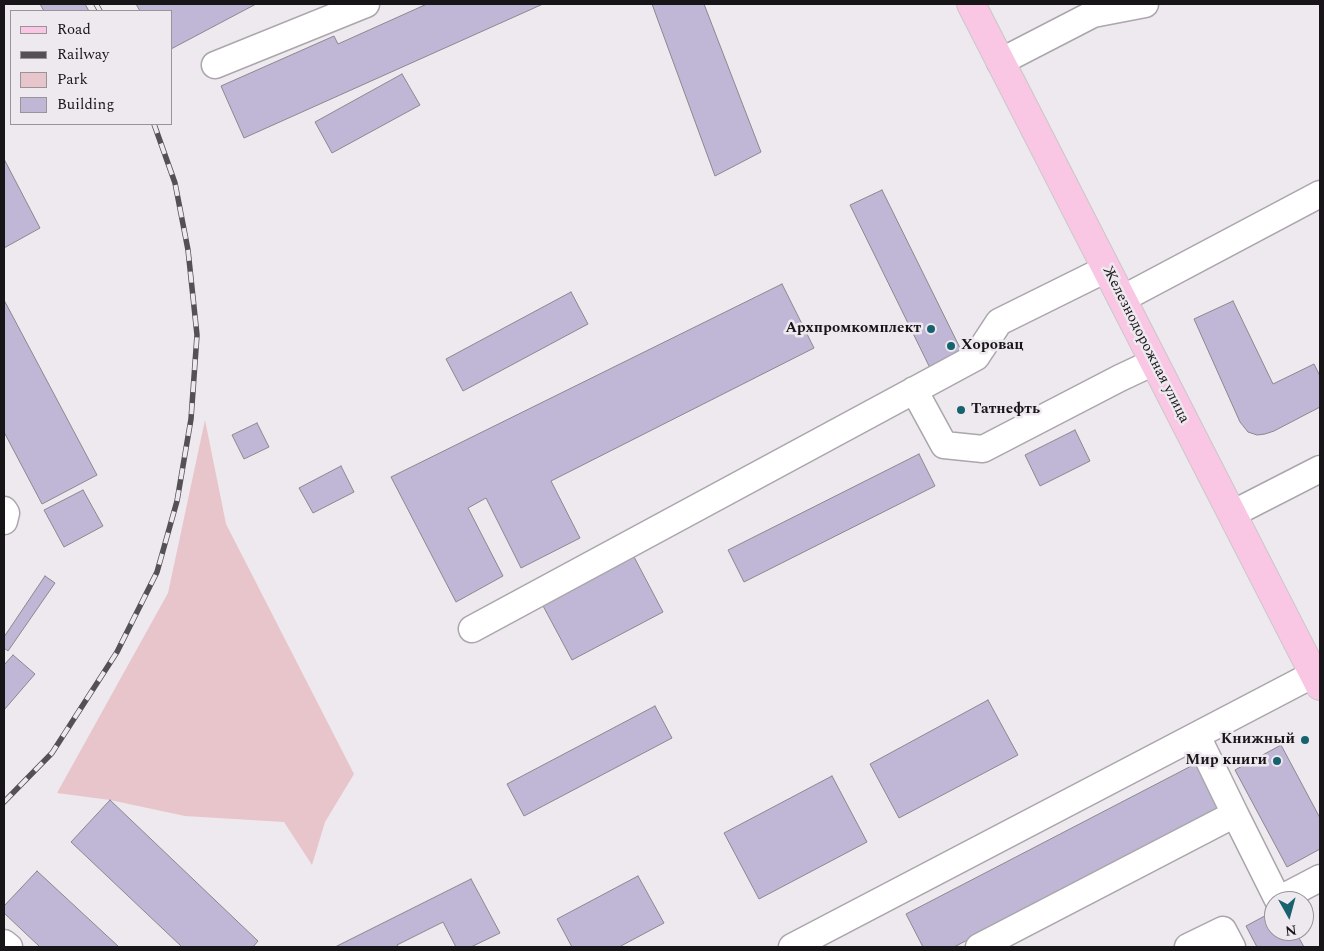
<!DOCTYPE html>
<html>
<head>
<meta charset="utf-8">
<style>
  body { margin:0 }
  #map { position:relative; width:1324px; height:951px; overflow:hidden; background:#eee8ef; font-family:Spectral,serif }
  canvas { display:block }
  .frame { position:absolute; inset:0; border:5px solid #171517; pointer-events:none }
  .legend { position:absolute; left:10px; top:10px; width:162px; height:115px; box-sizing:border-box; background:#eee8ef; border:1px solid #989499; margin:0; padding:6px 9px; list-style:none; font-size:15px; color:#171517 }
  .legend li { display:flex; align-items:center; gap:10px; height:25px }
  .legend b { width:25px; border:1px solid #989499 }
  .north { position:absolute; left:1264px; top:891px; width:50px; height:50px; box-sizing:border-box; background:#eee8ef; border:1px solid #989499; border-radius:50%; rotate:173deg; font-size:14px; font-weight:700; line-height:20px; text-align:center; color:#171517 }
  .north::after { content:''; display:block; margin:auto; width:18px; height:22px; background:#16626e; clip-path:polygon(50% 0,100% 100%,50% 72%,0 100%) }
</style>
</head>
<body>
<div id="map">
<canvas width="1324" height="951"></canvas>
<div class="frame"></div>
<ul class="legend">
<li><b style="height:6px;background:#f9c6e4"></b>Road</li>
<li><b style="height:6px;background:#545154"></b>Railway</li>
<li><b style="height:14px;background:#e7c5cb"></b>Park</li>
<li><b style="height:14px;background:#c0b6d5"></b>Building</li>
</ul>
<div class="north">N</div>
</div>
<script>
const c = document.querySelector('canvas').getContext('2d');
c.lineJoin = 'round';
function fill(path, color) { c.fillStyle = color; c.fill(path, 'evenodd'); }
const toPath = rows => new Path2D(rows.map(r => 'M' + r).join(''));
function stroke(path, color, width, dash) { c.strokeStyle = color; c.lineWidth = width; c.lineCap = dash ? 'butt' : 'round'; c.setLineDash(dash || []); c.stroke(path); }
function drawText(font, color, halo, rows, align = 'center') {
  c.font = font + ' Spectral,serif'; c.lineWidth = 5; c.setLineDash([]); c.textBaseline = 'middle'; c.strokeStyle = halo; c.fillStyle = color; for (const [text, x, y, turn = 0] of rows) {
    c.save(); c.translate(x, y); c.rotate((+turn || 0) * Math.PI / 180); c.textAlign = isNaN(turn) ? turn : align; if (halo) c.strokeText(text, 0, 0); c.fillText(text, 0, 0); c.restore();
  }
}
fill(toPath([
  [205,420,226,524,354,774,325,822,312,865,284,822,185,816,110,800,57,793,168,593]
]), '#e7c5cb');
const building = toPath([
  [40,4,85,4,89,11,44,11,40,4],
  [136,4,256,4,171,49,171,11,140,11,136,4],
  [427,4,543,4,244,138,221,86,334,36,338,44,427,4],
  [652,4,704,4,761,152,715,176,652,4],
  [402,74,420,105,332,153,315,122,402,74],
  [4,159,40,228,4,248,4,159],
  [882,190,963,354,931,370,850,205,882,190],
  [782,284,814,348,551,481,580,538,521,568,486,498,468,508,503,576,456,602,391,477,782,284],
  [571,292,588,324,463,391,446,359,571,292],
  [4,300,97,475,42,504,4,432,4,300],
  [1233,301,1273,384,1314,364,1320,376,1320,407,1274,431,1265,434,1257,435,1248,432,1240,422,1194,319,1233,301],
  [257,423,269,447,244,459,232,435,257,423],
  [1075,430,1090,461,1040,486,1025,455,1075,430],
  [919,454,935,486,744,582,728,550,919,454],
  [341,466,354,492,313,513,299,488,341,466],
  [83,490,103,526,64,547,44,510,83,490],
  [633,555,663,612,572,660,542,604,633,555],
  [45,576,55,583,8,651,4,648,4,637,45,576],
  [13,655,35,674,4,710,4,665,13,655],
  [988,700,1018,755,899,818,870,764,988,700],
  [655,706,672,738,524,816,507,784,655,706],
  [1281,745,1320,818,1320,849,1287,867,1235,770,1281,745],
  [1197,763,1221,808,954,947,923,947,906,914,1197,763],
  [832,776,867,842,759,899,724,833,832,776],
  [110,800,258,941,253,947,182,947,71,842,110,800],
  [37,871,119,947,40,947,4,913,4,906,37,871],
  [638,876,664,923,619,947,572,947,557,919,638,876],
  [471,879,500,933,471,947,456,947,443,922,397,945,398,947,335,947,471,879],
  [1274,911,1274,931,1295,931,1304,947,1257,947,1246,926,1274,911]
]);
fill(building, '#c0b6d5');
stroke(building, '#8a888e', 1);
const minor = toPath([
  [1000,62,1093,14,1145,4],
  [215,65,366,4],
  [1122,299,1320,194],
  [914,390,944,445,983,449,1120,378,1154,362],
  [4,510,6,513,4,521],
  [1232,514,1320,469],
  [472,629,976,357,999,322,1106,269],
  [1235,814,1278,900,1320,878],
  [4,943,9,947],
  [792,947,1314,674],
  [979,947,1235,814,1197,736],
  [1188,947,1223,930,1232,947]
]);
const major = toPath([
  [971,4,1320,686]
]);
stroke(minor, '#aba6ac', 29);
stroke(major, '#c7c7c7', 30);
stroke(minor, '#fff', 26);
stroke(major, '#f9c6e4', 28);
const rail = toPath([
  [96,4,100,11],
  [4,802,52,753,117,652,157,572,177,501,191,419,197,335,188,250,175,183,154,124]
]);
stroke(rail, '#545154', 5.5);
stroke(rail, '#eee8ef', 4, [11]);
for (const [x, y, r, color] of [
  [931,329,5,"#16626e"],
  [951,346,5,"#16626e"],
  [961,410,5,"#16626e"],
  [1305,740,5,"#16626e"],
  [1277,761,5,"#16626e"]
]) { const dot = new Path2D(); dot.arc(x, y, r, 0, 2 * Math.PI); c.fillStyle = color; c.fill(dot); stroke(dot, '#eee8ef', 2); }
drawText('bold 15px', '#171517', '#eee8ef', [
  ["Архпромкомплект",921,329],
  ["Хоровац",961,346,"left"],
  ["Татнефть",971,410,"left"],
  ["Книжный",1295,740],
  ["Мир книги",1267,761]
], 'right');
drawText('15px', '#171517', '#eee8ef', [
  ["Железнодорожная улица",1145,345,63]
]);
</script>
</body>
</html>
